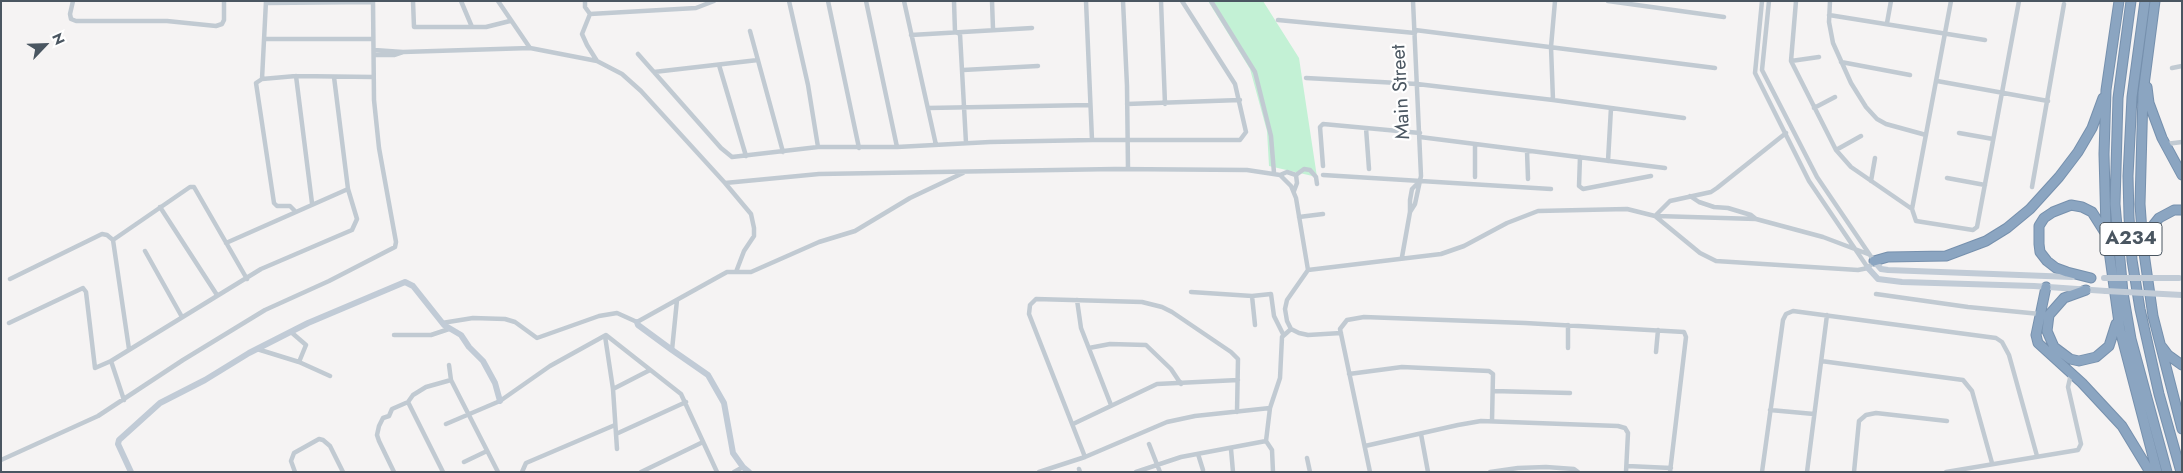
<!DOCTYPE html>
<html>
<head>
<meta charset="utf-8">
<style>
  body { margin:0 }
  #map { position:relative; width:2183px; height:473px; overflow:hidden; background:#f5f3f3; font-family:Jost,sans-serif }
  canvas { display:block }
  .frame { position:absolute; inset:0; border:2px solid #4a5661; pointer-events:none }
  .north { position:absolute; left:20px; top:20px; width:50px; height:50px; -webkit-text-stroke:4px #fff; paint-order:stroke; rotate:66deg; font-size:14px; font-weight:700; line-height:20px; text-align:center; color:#4a5661 }
  .north::after { content:''; display:block; margin:auto; width:18px; height:22px; background:#4a5661; clip-path:polygon(50% 0,100% 100%,50% 72%,0 100%) }
</style>
</head>
<body>
<div id="map">
<canvas width="2183" height="473"></canvas>
<div class="frame"></div>
<div class="north">N</div>
</div>
<script>
const c = document.querySelector('canvas').getContext('2d');
c.lineJoin = 'round';
function fill(path, color) { c.fillStyle = color; c.fill(path, 'evenodd'); }
const toPath = rows => new Path2D(rows.map(r => 'M' + r).join(''));
function stroke(path, color, width, dash) { c.strokeStyle = color; c.lineWidth = width; c.lineCap = dash ? 'butt' : 'round'; c.setLineDash(dash || []); c.stroke(path); }
function drawText(font, color, halo, rows, align = 'center') {
  c.font = font + ' Jost,sans-serif'; c.lineWidth = 4.5; c.setLineDash([]); c.textBaseline = 'middle'; c.strokeStyle = halo; c.fillStyle = color; for (const [text, x, y, turn = 0] of rows) {
    c.save(); c.translate(x, y); c.rotate((+turn || 0) * Math.PI / 180); c.textAlign = isNaN(turn) ? turn : align; if (halo) c.strokeText(text, 0, 0); c.fillText(text, 0, 0); c.restore();
  }
}
fill(toPath([
  [1208,1,1263,1,1299,58,1317,177,1269,166,1267,131,1250,69]
]), '#c3f1d5');
const highway = toPath([
  [2119,1,2106,90,2104,154,2106,229,2120,330,2157,472],
  [2131,1,2118,98,2115,204,2123,293,2131,339,2167,472],
  [2145,1,2132,97,2128,176,2129,217,2132,260,2140,309,2159,394,2181,472],
  [2155,1,2143,93,2140,204,2143,246,2153,316,2182,429],
  [2147,87,2149,103,2162,138,2182,175],
  [2144,243,2151,228,2159,218,2174,210,2182,210],
  [1874,261,1888,257,1946,256,1986,241,2007,228,2030,209,2059,177,2078,152,2092,128,2103,98],
  [2091,278,2067,272,2056,268,2047,261,2040,252,2039,244,2039,226,2044,218,2053,212,2071,205,2082,207,2092,212,2104,231],
  [2046,287,2036,335,2038,343,2082,383,2122,426,2150,472],
  [2086,290,2064,298,2049,315,2047,331,2054,347,2070,359,2079,361,2096,357,2109,346,2116,324],
  [2162,347,2168,355,2182,365]
]);
stroke(highway, '#7690ad', 11);
stroke(toPath([
  [73,1,70,14,71,19,76,21,167,21,216,26,222,24,224,20,224,1],
  [266,1,262,79,296,76,373,77],
  [413,1,414,27,486,27,510,21],
  [461,1,472,27],
  [498,1,530,48],
  [585,1,585,7,590,14],
  [789,1,808,85,818,147],
  [828,1,859,148],
  [866,1,897,147],
  [904,1,936,145],
  [954,1,955,32,960,34,966,143],
  [992,1,993,29],
  [1086,1,1092,140],
  [1123,1,1127,86,1128,169],
  [1161,1,1165,104],
  [1211,1,1255,72,1271,136,1274,173],
  [1608,1,1724,17],
  [1762,1,1755,73,1809,181,1868,268],
  [1796,1,1791,61,1836,150,1851,167,1912,209],
  [1830,1,1829,22,1833,43,1851,83,1866,107,1877,119,1886,124,1926,135],
  [1951,1,1912,209,1916,221,1973,230,1977,227,2019,1],
  [266,3,373,2],
  [1829,15,1985,40],
  [1278,20,1415,33],
  [1887,23,1891,1],
  [1415,30,1715,68],
  [750,31,783,152],
  [911,35,1032,28],
  [266,39,373,39],
  [374,50,403,52,530,48,597,61,622,74,641,91,725,183,819,174,1115,169,1247,170,1280,175,1291,186,1296,198,1308,270,1287,300,1285,309,1287,321,1291,329,1299,333,1308,335,1341,333],
  [638,54,721,148,732,157,818,147,897,147,990,142,1092,140,1240,140,1246,132,1235,84,1182,1],
  [374,55,394,55,403,52],
  [597,61,587,45,582,34,590,14,696,8,714,1],
  [1791,61,1819,57],
  [1841,62,1910,75],
  [719,65,746,156],
  [2172,68,2182,66],
  [963,70,1038,66],
  [654,72,758,60],
  [296,76,312,203],
  [1306,78,1417,84,1553,100,1684,118],
  [262,79,256,83,274,203,277,206,290,206,295,211],
  [1937,81,2048,101],
  [1553,100,1551,47,1555,1],
  [1127,104,1240,100],
  [928,108,1090,105],
  [1814,108,1835,97],
  [1366,128,1369,169],
  [1959,133,1993,139],
  [1420,137,1665,168],
  [1475,144,1475,177],
  [2166,144,2182,142],
  [1836,150,1861,136],
  [1527,151,1528,179],
  [1580,157,1579,186,1583,189,1651,176],
  [1608,161,1611,108],
  [1323,166,1320,127,1323,124,1420,133],
  [1280,175,1287,172,1296,175],
  [1296,175,1304,169,1310,170,1316,177,1317,184],
  [1323,175,1551,189],
  [1947,178,1985,185],
  [1871,181,1875,158],
  [725,183,751,214,754,228,754,236,744,251,736,272],
  [2032,187,2064,4],
  [1294,191,1297,183,1296,175],
  [1690,196,1699,202,1714,207,1728,208,1751,215,1756,219],
  [160,207,217,295],
  [1410,212,1415,204,1421,176,1413,1],
  [1655,216,1700,253,1716,261,1858,270,1868,268,1874,261,1817,177,1762,70,1769,1],
  [1657,216,1756,219,1823,237,1868,254],
  [1299,217,1323,214],
  [226,243,348,189],
  [145,251,182,317],
  [1402,257,1410,212,1410,200,1412,189,1419,182],
  [1308,270,1441,254,1464,246,1507,223,1538,211,1627,209,1655,216,1670,201,1711,192,1717,188,1786,133],
  [10,279,102,234,107,235,113,240],
  [1191,292,1252,296,1271,294,1274,316,1283,334],
  [1876,294,1968,307,2040,314],
  [1252,296,1255,325],
  [1077,300,1081,328,1111,405],
  [9,323,83,288,86,292,95,368,111,361],
  [442,323,473,318,505,319,515,322,537,338,599,316,617,313,637,322,727,272,751,272,819,242,855,231,910,198,963,173],
  [1568,325,1568,348],
  [291,332,306,345,299,362],
  [394,335,431,335,449,329],
  [605,336,613,389,617,449],
  [1089,348,1110,344,1146,345,1171,369,1181,384],
  [129,349,113,240,190,187,194,187,247,279],
  [257,349,299,362,330,376],
  [672,350,677,300],
  [1656,352,1658,330],
  [1821,361,1963,380,1972,391,1992,463],
  [449,365,451,380,498,472],
  [1349,374,1402,367,1489,371,1493,374,1492,421],
  [613,389,650,370],
  [1493,391,1570,393],
  [124,400,111,361,261,269,352,230,357,219,348,189,334,77],
  [408,402,443,472],
  [1770,410,1814,414],
  [446,424,500,401,550,366,606,335,681,394,717,472],
  [1073,424,1157,384,1238,380],
  [616,434,686,402],
  [1421,434,1428,472],
  [1266,441,1272,450,1273,472],
  [1149,444,1160,472],
  [1365,446,1458,425,1481,421,1618,426,1625,428,1628,433,1626,472],
  [1231,449,1233,472],
  [1198,454,1203,470],
  [1085,457,1029,314,1030,305,1036,299,1142,302,1162,307,1172,312,1231,352,1238,359,1237,412],
  [1307,458,1310,472],
  [1,460,98,416,183,360,265,310,329,281,395,247,396,242,379,148,374,100,373,1],
  [464,462,487,451],
  [1627,466,1671,468],
  [1079,469,1080,472],
  [295,472,291,461,294,453,319,439,323,440,330,446,343,472],
  [394,472,379,441,377,435,379,426,383,418,389,416,392,409,408,402,413,395,426,387,451,380],
  [522,472,526,463,615,425],
  [641,472,703,442],
  [734,472,743,467],
  [1039,472,1085,457,1167,422,1195,416,1270,408,1280,378,1282,337,1291,329],
  [1136,472,1181,457,1266,441,1270,408],
  [1370,472,1340,329,1347,320,1364,317,1525,323,1684,332,1686,337,1670,472],
  [1490,472,1518,468,1546,467,1574,469,1578,472],
  [1762,472,1783,320,1786,314,1793,311,1996,338,2002,342,2009,355,2037,456],
  [1807,472,1827,315],
  [1854,472,1859,421,1866,415,1876,413,1947,421],
  [1946,472,2078,450,2081,444,2068,387,2071,374]
]), '#c1cad2', 4.5);
stroke(toPath([
  [1874,261,1881,269,1888,270,2072,277],
  [1868,268,1878,279,1902,282,2034,286,2106,291],
  [637,322,638,325,672,350,708,375,724,403,733,453,743,467,749,472],
  [131,472,118,444,119,440,160,403,205,380,249,353,308,323,405,282,413,286,444,325,461,335,469,347,483,361,495,383,500,401]
]), '#c1cbd6', 6);
stroke(highway, '#8ba5c1', 9);
stroke(toPath([
  [2104,278,2179,278],
  [2106,291,2182,295]
]), '#c1cbd6', 6);
for (const [x, y, w] of [
  [2131,239,62]
]) { const box = new Path2D(); box.roundRect(x - w / 2, y - 16.5, w, 33, 4); c.fillStyle = '#fff'; c.fill(box); stroke(box, '#4a5661', 1); }
drawText('bold 19px', '#4a5661', null, [
  ["A234",2131,239]
]);
drawText('20px', '#4a5661', '#fff', [
  ["Main Street",1402,92,-93]
]);
</script>
</body>
</html>
